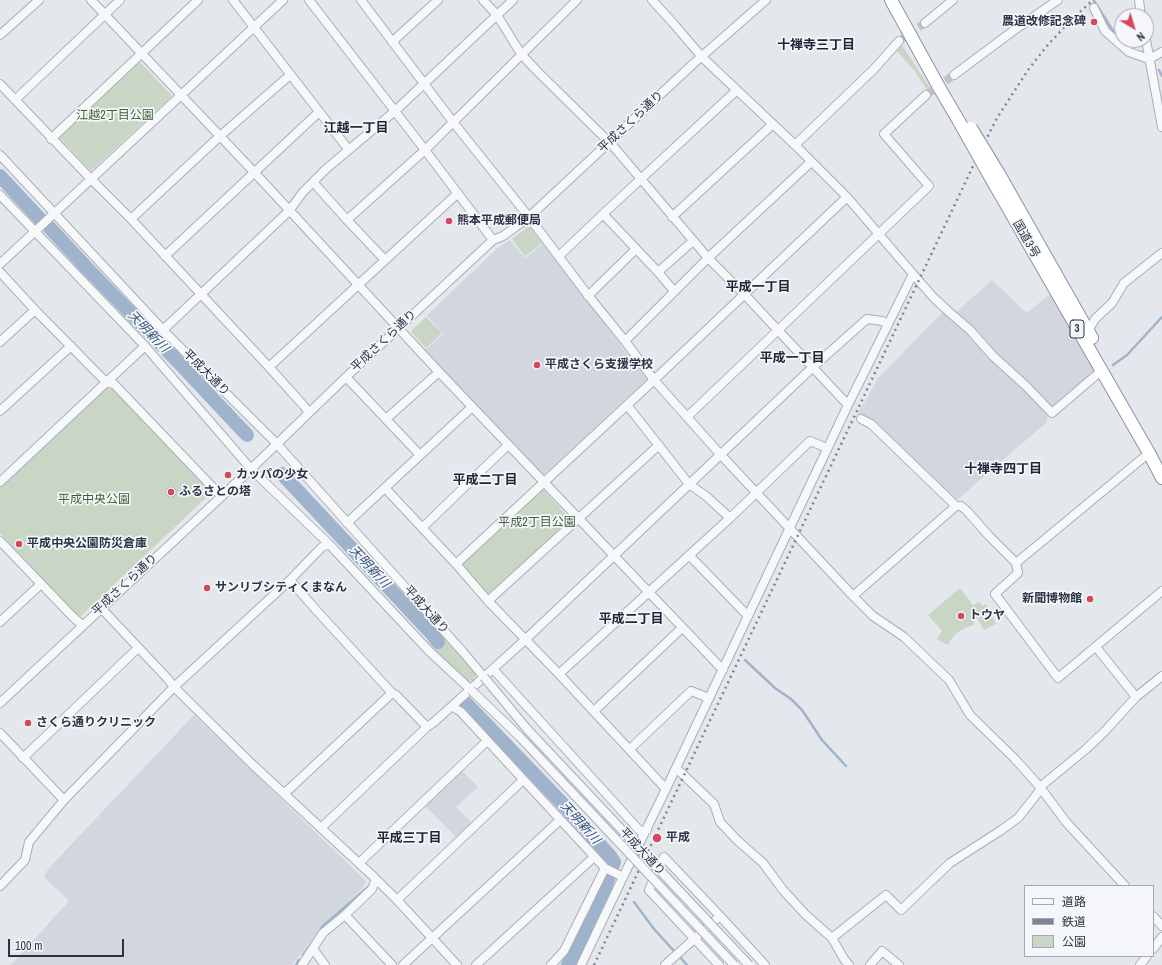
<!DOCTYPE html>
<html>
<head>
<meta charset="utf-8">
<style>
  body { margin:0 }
  #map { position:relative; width:1162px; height:965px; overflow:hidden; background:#e4e7ec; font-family:"Archivo Narrow","Noto Sans JP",sans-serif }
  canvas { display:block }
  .legend { position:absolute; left:1024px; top:885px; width:130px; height:72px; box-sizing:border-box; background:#f4f6f9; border:1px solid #a4a8b1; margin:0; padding:5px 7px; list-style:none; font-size:12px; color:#2b3445 }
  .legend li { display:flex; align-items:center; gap:8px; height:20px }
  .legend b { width:20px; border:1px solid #a4a8b1 }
  .north { position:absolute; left:1114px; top:8px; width:40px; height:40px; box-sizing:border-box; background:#f4f6f9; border:1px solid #a4a8b1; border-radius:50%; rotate:142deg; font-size:11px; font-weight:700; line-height:16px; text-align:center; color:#2b3445 }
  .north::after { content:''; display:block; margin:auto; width:14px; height:18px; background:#d1495b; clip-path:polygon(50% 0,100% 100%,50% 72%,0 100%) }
  .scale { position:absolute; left:8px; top:939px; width:116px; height:18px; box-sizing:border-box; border:2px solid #2b3445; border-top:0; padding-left:5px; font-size:12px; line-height:14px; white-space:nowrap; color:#2b3445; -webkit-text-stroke:3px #f4f6f9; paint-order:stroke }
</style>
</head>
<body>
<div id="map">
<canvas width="1162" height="965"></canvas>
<ul class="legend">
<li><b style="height:5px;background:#f7f8fa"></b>道路</li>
<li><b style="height:5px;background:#7d8696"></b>鉄道</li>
<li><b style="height:11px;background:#c9d6c5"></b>公園</li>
</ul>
<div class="north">N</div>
<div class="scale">100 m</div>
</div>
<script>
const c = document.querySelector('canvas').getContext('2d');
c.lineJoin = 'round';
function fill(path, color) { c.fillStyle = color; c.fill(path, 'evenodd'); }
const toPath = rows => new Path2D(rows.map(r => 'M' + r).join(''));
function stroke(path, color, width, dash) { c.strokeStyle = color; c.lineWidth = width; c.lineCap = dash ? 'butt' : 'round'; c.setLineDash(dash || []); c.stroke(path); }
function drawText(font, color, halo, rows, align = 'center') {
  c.font = font + ' "Archivo Narrow","Noto Sans JP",sans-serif'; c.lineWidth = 3.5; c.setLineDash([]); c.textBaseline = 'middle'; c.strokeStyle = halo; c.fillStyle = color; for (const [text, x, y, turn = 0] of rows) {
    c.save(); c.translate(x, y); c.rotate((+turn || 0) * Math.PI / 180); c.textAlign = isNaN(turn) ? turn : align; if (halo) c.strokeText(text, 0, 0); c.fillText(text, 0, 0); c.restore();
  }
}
fill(toPath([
  [510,240,525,258,543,244,647,379,543,476,424,351,443,334,427,315,498,248],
  [992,280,1027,313,1050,294,1095,372,1047,417,1047,422,957,500,926,473,874,424,857,415,879,377,943,312,954,314],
  [194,715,366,881,364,886,347,904,322,927,292,965,11,965,69,901,44,877,48,869],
  [459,768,478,787,456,807,475,826,459,840,422,803]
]), '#d2d6de');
fill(toPath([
  [902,45,930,88,927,90,914,70,896,50],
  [139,61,172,96,91,171,58,136],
  [528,227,530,227,542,243,525,256,512,239],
  [426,317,442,333,426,348,412,333,412,330],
  [108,384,212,492,79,618,0,533,0,486],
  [540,490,544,490,570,519,570,522,492,594,487,594,462,566,462,563],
  [960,588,973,605,980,602,982,606,986,604,996,624,984,630,977,618,974,620,974,625,965,628,958,632,952,638,948,645,937,639,942,631,928,615],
  [445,637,475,673,476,676,473,681,466,681,433,648]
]), '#c9d6c5');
fill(toPath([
  '165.5 492a5.5 5.5 0 1 1 11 0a5.5 5.5 0 1 1-11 0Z'
]), '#9fb4cc');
stroke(toPath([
  [1094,1,1117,37],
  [1159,70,1162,76],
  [1113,365,1127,355,1162,317],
  [745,660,775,688,791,699,802,710,822,740,846,766],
  [634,902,654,929,674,951],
  [320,931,322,927,368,887],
  [303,955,315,939],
  [680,957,687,965],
  [296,965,299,960]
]), '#9fb4cc', 2.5);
stroke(toPath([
  [0,176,40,219],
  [50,228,86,267,182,366,247,435],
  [282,474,432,634,438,642],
  [466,703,563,804,610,856,614,862,595,916,568,965]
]), '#9fb4cc', 14);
stroke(toPath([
  [899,41,925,23],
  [926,95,954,75]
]), '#bfc3cb', 8, [8, 4]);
const minor = toPath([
  [91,0,254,172,439,372,723,670],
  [233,0,348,149],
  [309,0,425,150,493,240],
  [361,0,453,122,529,217,587,294,625,341,654,380,720,454,853,596,873,616,904,637,949,680,970,715,1015,759,1040,787,1085,750,1105,731,1136,697,1162,676],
  [483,0,497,15,521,54,537,71,613,146,708,258,744,294,848,405],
  [1139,0,1141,16],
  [1094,8,1105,31,1129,52,1149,59,1162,52],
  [925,23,953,0],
  [0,35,39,0],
  [1146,40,1162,127],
  [392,42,438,0],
  [954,75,1013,31,1058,0],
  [0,84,91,179,131,219,269,367,304,406,309,413],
  [15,100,120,0],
  [51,139,198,0],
  [795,145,874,69,899,41],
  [0,155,163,330,277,444,463,652,484,677],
  [313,182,347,220,385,260],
  [0,195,145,346,251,469,329,544,429,651,471,690],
  [603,214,658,272,674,291],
  [672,217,773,124],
  [131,219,219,137,290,75],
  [347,220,425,150,577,0],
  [165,256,319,112],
  [559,256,603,214,737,90],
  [0,264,283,0],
  [0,272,35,310,106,382,114,384,221,496],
  [658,272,693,241],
  [913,274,933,297,949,312,970,330,993,356,1026,386,1052,413,1101,371],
  [588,296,636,249],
  [163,330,289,211,303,192,326,169,395,111,513,0],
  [1088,331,1095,319,1112,303,1124,283,1162,253],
  [625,341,708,258,811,162],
  [0,342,35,310],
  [269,367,458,193],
  [346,377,420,455],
  [627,405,689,484,706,496,730,518],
  [0,411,71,346],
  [687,417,929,186,884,134,926,95],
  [386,419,439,372],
  [861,419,871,424,956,506,961,506,967,511,989,536,1016,563,1149,453],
  [0,482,145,346],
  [385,488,456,564,488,601,559,674,666,789],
  [347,523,472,407],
  [422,528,508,445],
  [0,541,72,616,82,625],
  [689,555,748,616],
  [1016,563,1018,573,995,594,1058,678,1162,591],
  [456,564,654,380,847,197],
  [290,580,317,611,392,693,396,695,427,727],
  [853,596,956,506],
  [488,601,659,445],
  [101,608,167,678,174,687,252,764,376,879,372,889,345,915,323,933,302,965],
  [0,622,41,584],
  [1096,647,1136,697],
  [493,669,640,831,647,830],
  [559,674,730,518,810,441,827,448],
  [0,703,251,469,346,377,493,240,503,236,529,217,693,64,766,0],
  [452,706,461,712,605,868,623,877],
  [594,711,682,628],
  [0,733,64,800],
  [630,749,691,691,709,698],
  [23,758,138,648],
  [676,768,714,804,720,822,737,840,763,863,783,890,805,914,832,938,844,959,849,965],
  [1040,787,1066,822,1125,886],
  [284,794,392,693],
  [321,828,427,727,434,722,452,706,526,639,813,367,867,319,882,321,887,324],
  [359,863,487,741],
  [376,879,397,900,457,965],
  [0,886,25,860,29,842,64,800,174,687,290,580,322,547,329,544],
  [397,900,523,780],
  [345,915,392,965],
  [1153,916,1162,926],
  [832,938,886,895,901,910,950,863,1000,831,1018,818,1041,789],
  [313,949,325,965],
  [1153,949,1162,937],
  [403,965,560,820],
  [476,965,594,857],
  [551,965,564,951,605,868],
  [581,965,623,877,666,789,848,405,913,274,847,197,795,145,702,57,673,23,652,0],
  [665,965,720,916],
  [719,965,649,890,664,857,720,916,765,965],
  [870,965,882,951,899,965],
  [1140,965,1147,956]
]);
const highway = toPath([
  [891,0,940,89,960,123],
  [999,174,1092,338],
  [992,180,1149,453,1162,478]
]);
stroke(minor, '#a9aeb7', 10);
stroke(highway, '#8b94a3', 14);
stroke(minor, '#f7f8fa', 8);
stroke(highway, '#fff', 12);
stroke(toPath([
  [985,142,997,118,1028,70,1046,47,1070,21,1093,0],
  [594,965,975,162]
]), '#7d8696', 2.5, [2, 4]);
const minorBridge = toPath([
  [484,677,527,729,749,965],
  [471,690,520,737,734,965]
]);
const highwayBridge = toPath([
  [960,123,992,180],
  [971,128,999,174]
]);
stroke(minorBridge, '#a9aeb7', 10, []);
stroke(highwayBridge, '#8b94a3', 14, []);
stroke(minorBridge, '#f7f8fa', 8);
stroke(highwayBridge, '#fff', 12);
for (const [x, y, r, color] of [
  [1094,22,4,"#d1495b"],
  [449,221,4,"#d1495b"],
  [537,365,4,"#d1495b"],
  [228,475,4,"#d1495b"],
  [171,492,4,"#d1495b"],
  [19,544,4,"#d1495b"],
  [207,588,4,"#d1495b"],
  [1090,599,4,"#d1495b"],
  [961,616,4,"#d1495b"],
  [28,723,4,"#d1495b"],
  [657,838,5,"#d1495b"]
]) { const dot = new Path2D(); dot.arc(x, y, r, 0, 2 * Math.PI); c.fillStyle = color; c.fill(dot); stroke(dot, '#f4f6f9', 1.5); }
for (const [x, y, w] of [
  [1077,329,14]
]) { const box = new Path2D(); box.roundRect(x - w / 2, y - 9, w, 18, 3); c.fillStyle = '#f4f6f9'; c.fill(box); stroke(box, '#2b3445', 1); }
drawText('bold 11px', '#2b3445', null, [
  ["3",1077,329]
]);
drawText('bold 12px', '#2b3445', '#f4f6f9', [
  ["農道改修記念碑",1086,22,"right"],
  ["熊本平成郵便局",457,221],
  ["平成さくら支援学校",545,365],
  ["カッパの少女",236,475],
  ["ふるさとの塔",179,492],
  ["平成中央公園防災倉庫",27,544],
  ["サンリブシティくまなん",215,588],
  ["新聞博物館",1082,599,"right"],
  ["トウヤ",969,616],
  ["さくら通りクリニック",36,723],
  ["平成",666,838]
], 'left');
drawText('12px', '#3f6138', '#f4f6f9', [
  ["江越2丁目公園",115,116],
  ["平成中央公園",94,500],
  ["平成2丁目公園",537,523]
]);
drawText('12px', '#2b3445', '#f4f6f9', [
  ["平成さくら通り",631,122,-43],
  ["国道3号",1026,239,60],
  ["平成さくら通り",384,341,-43],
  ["平成大通り",206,373,45],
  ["平成さくら通り",125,585,-43],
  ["平成大通り",426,610,48],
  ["平成大通り",642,852,47]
]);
drawText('bold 13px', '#1d2536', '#f4f6f9', [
  ["十禅寺三丁目",816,46],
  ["江越一丁目",356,129],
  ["平成一丁目",758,288],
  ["平成一丁目",792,359],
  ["十禅寺四丁目",1003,470],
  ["平成二丁目",485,481],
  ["平成二丁目",631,620],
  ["平成三丁目",409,839]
]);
drawText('italic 13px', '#34527a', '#f4f6f9', [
  ["天明新川",148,332,46],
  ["天明新川",369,567,47],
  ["天明新川",580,823,48]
]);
</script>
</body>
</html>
